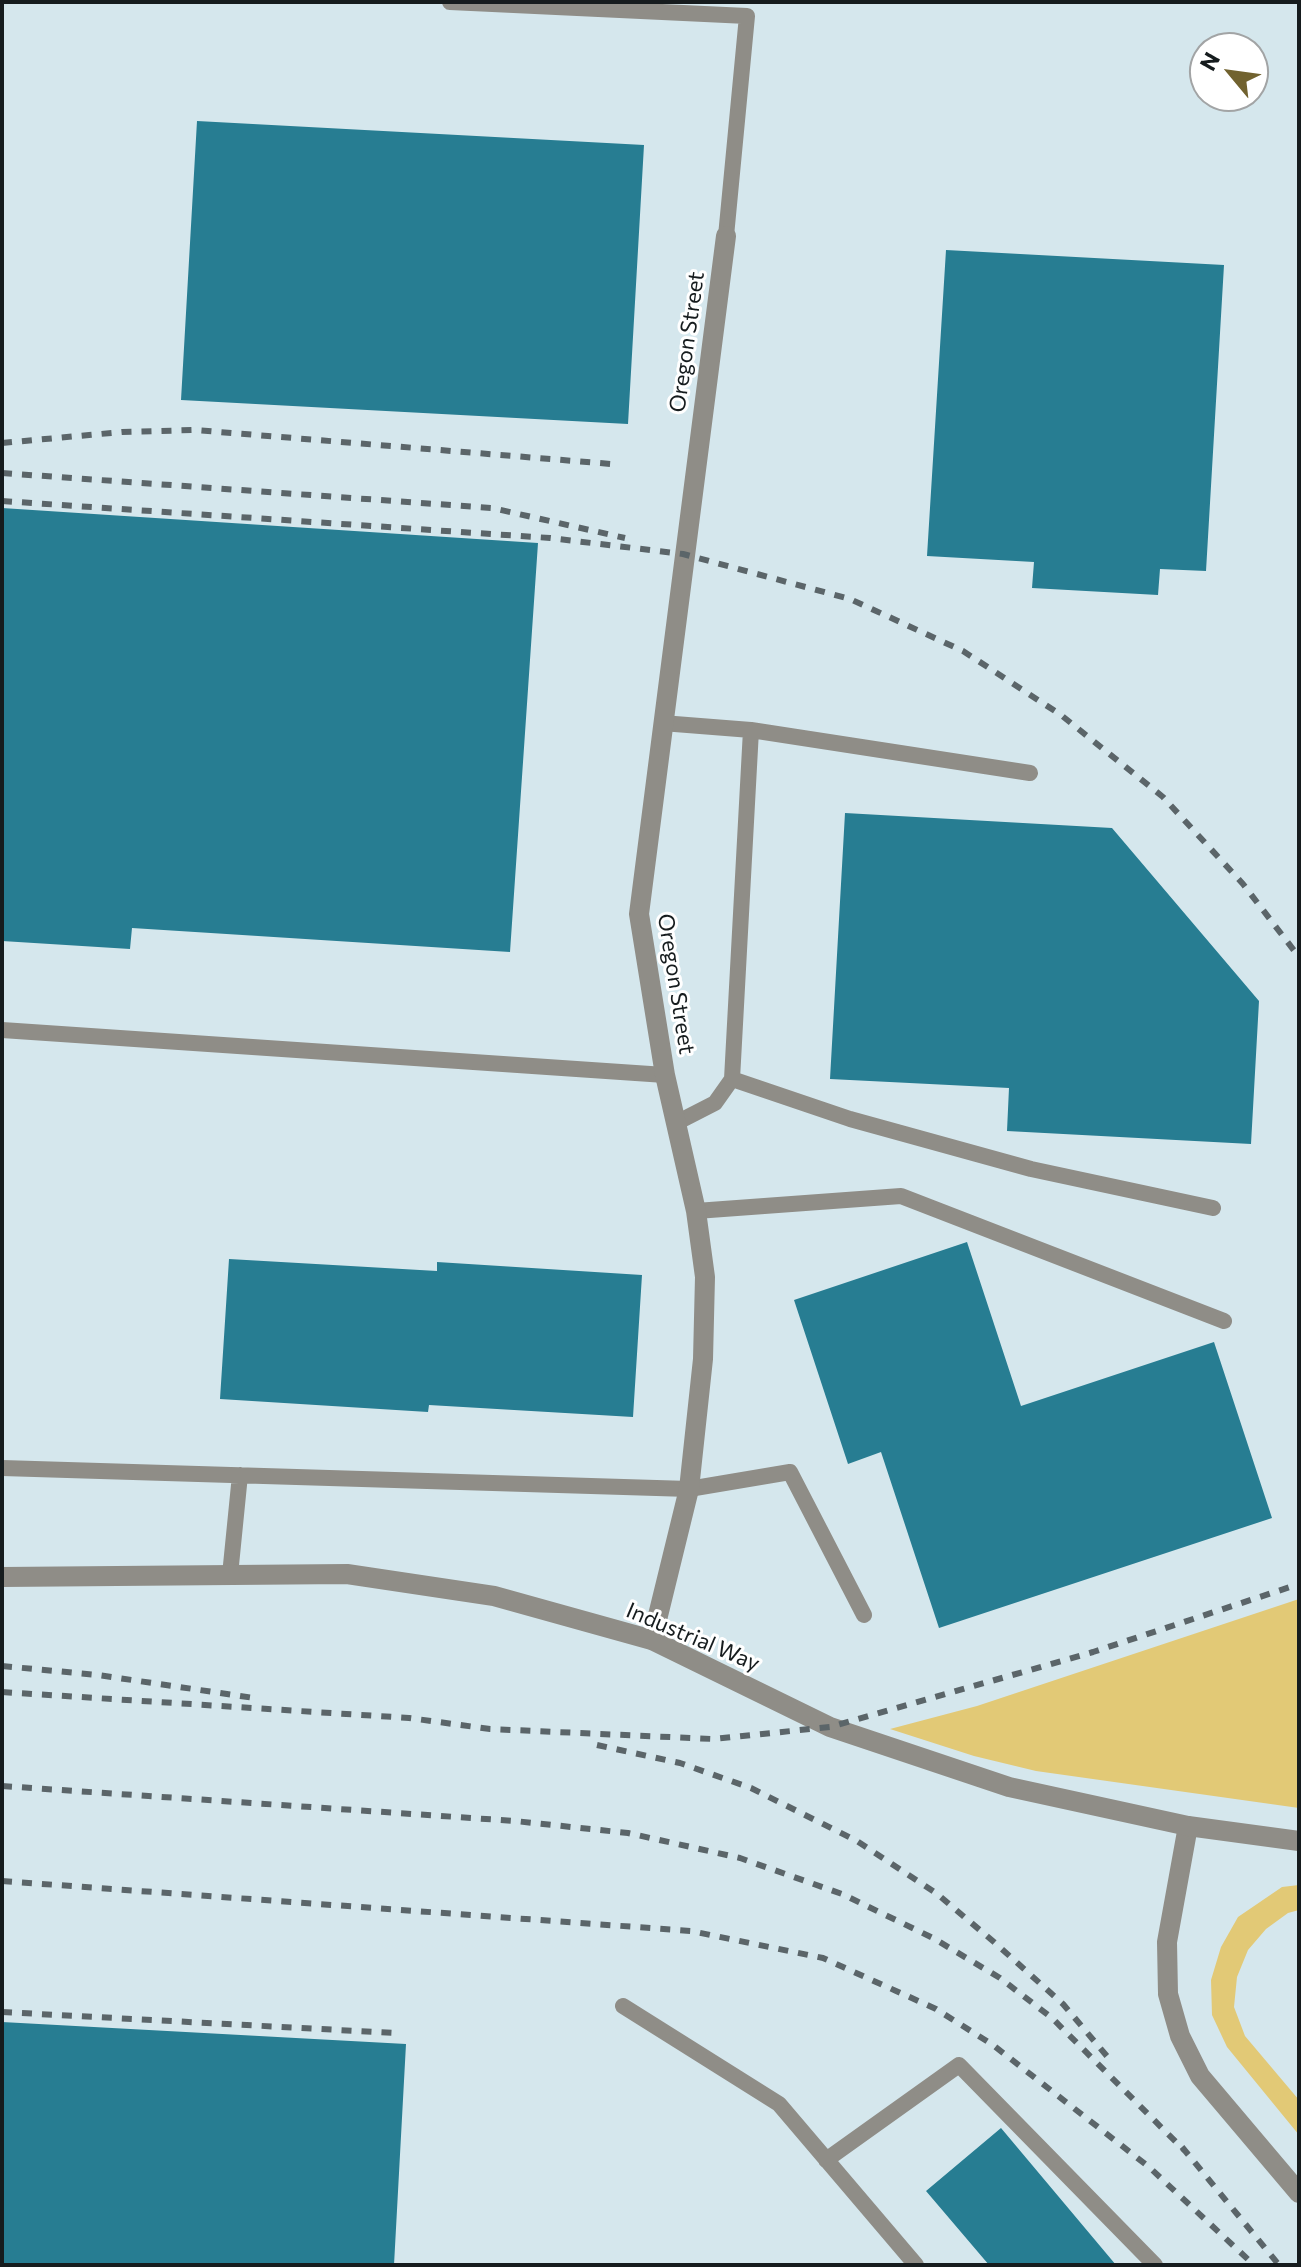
<!DOCTYPE html>
<html>
<head>
<meta charset="utf-8">
<style>
  body { margin:0 }
  #map { position:relative; width:1301px; height:2267px; overflow:hidden; background:#d5e7ed; font-family:Commissioner,sans-serif }
  canvas { display:block }
  .frame { position:absolute; inset:0; border:4px solid #161c1e; pointer-events:none }
  .north { position:absolute; left:1189px; top:32px; width:80px; height:80px; box-sizing:border-box; background:#fff; border:2px solid #a2a4a5; border-radius:50%; rotate:299deg; font-size:22px; font-weight:700; line-height:32px; text-align:center; color:#161c1e }
  .north::after { content:''; display:block; margin:auto; width:28px; height:36px; background:#71622f; clip-path:polygon(50% 0,100% 100%,50% 72%,0 100%) }
</style>
</head>
<body>
<div id="map">
<canvas width="1301" height="2267"></canvas>
<div class="frame"></div>
<div class="north">N</div>
</div>
<script>
const c = document.querySelector('canvas').getContext('2d');
c.lineJoin = 'round';
function fill(path, color) { c.fillStyle = color; c.fill(path, 'evenodd'); }
const toPath = rows => new Path2D(rows.map(r => 'M' + r).join(''));
function stroke(path, color, width, dash) { c.strokeStyle = color; c.lineWidth = width; c.lineCap = dash ? 'butt' : 'round'; c.setLineDash(dash || []); c.stroke(path); }
function drawText(font, color, halo, rows, align = 'center') {
  c.font = font + ' Commissioner,sans-serif'; c.lineWidth = 6; c.setLineDash([]); c.textBaseline = 'middle'; c.strokeStyle = halo; c.fillStyle = color; for (const [text, x, y, turn = 0] of rows) {
    c.save(); c.translate(x, y); c.rotate((+turn || 0) * Math.PI / 180); c.textAlign = isNaN(turn) ? turn : align; if (halo) c.strokeText(text, 0, 0); c.fillText(text, 0, 0); c.restore();
  }
}
fill(toPath([
  [1299,1599,1299,1808,1036,1771,974,1756,890,1729,977,1706],
  [1299,1885,1299,1910,1288,1913,1266,1929,1248,1950,1237,1977,1234,2007,1245,2036,1299,2100,1299,2135,1227,2047,1212,2015,1211,1980,1221,1947,1238,1917,1282,1887]
]), '#e2c976');
fill(toPath([
  [197,121,644,145,628,424,181,400],
  [946,250,1224,265,1206,571,1160,569,1158,595,1032,588,1034,562,927,556],
  [2,508,538,543,510,952,132,928,130,949,2,941],
  [845,813,1112,828,1259,1001,1251,1144,1007,1131,1009,1088,830,1079],
  [967,1242,1021,1406,1214,1342,1272,1518,939,1628,881,1452,848,1464,794,1300],
  [229,1259,437,1271,437,1262,642,1275,633,1417,429,1405,428,1412,220,1399],
  [2,2022,406,2044,394,2265,2,2265],
  [1001,2128,1116,2265,989,2265,926,2191]
]), '#277d92');
stroke(toPath([
  [450,2,747,16,726,236],
  [662,723,751,730],
  [2,1030,665,1075],
  [732,1079,850,1119,1031,1169,1213,1208],
  [676,1123,715,1103,732,1079,751,730,1030,773],
  [696,1211,901,1196,1224,1321],
  [2,1468,689,1489,790,1472,864,1615],
  [230,1575,240,1475],
  [623,2006,779,2104,916,2265],
  [826,2160,959,2065,1155,2265]
]), '#8f8d87', 16);
stroke(toPath([
  [652,1640,689,1489,703,1359,705,1277,696,1211,665,1075,639,914,726,236],
  [1188,1826,1167,1942,1168,1994,1180,2036,1200,2076,1299,2193]
]), '#8f8d87', 20);
stroke(toPath([
  [2,1577,347,1574,494,1596,652,1640,830,1727,1009,1787,1188,1826,1299,1841]
]), '#8f8d87', 20);
stroke(toPath([
  [2,443,122,432,195,430,611,464],
  [2,473,492,508,625,538],
  [2,501,550,538,683,554,850,599,963,651,1061,715,1163,797,1243,884,1299,957],
  [2,1666,98,1675,254,1698],
  [2,1692,409,1718,490,1729,713,1739,830,1727,1093,1652,1299,1584],
  [597,1745,680,1763,751,1788,857,1841,936,1893,994,1942,1063,2004,1111,2061],
  [2,1786,515,1821,628,1833,740,1858,842,1894,933,1938,1000,1978,1052,2018,1188,2154],
  [2,1881,691,1931,823,1958,936,2009,993,2045,1149,2167,1254,2265],
  [2,2012,395,2033],
  [1182,2147,1279,2265]
]), '#5b6569', 6, [10, 10]);
drawText('22px', '#161c1e', '#fff', [
  ["Oregon Street",687,342,-82],
  ["Oregon Street",676,984,81],
  ["Industrial Way",693,1637,23]
]);
</script>
</body>
</html>
